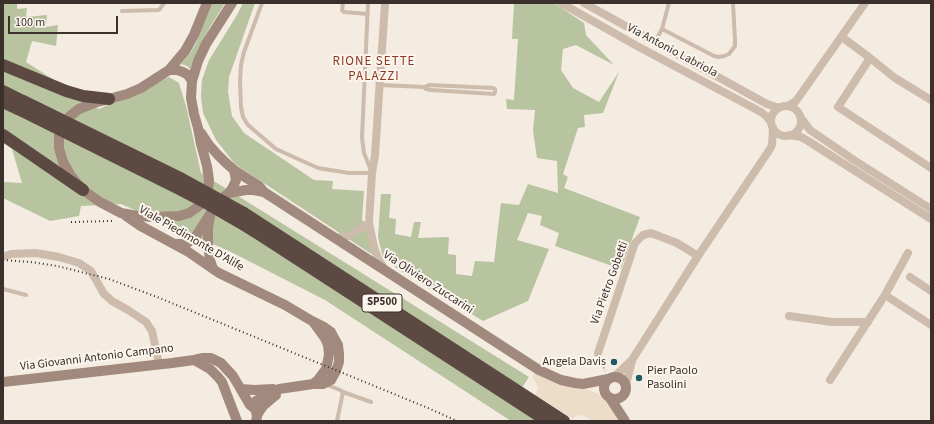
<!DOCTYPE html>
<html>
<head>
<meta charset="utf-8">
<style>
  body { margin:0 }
  #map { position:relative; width:934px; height:424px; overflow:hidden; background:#f4ebe1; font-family:"Source Sans 3",sans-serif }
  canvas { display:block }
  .frame { position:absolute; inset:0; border:4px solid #3b302b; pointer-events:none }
  .scale { position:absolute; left:8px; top:16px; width:110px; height:18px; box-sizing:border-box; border:2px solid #3b302b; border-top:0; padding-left:5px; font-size:12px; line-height:14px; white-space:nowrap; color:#3b302b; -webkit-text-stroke:3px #fbf5ee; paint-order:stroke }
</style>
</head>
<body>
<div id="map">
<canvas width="934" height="424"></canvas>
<div class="frame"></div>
<div class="scale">100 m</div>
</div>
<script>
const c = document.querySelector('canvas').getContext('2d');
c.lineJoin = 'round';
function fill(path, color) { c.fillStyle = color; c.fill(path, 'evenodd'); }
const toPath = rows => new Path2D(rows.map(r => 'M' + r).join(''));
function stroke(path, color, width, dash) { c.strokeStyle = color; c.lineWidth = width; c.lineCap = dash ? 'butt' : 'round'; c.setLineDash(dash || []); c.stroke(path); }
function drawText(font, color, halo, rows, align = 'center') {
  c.font = font + ' "Source Sans 3",sans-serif'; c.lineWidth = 4; c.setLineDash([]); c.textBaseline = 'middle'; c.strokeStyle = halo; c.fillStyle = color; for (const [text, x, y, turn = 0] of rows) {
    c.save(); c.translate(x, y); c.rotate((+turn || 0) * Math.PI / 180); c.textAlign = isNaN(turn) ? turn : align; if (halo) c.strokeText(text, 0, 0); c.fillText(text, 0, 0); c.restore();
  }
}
fill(toPath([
  [3,3,17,3,17,9,27,8,26,17,47,15,46,27,58,25,56,46,32,41,26,62,99,109,169,77,179,83,186,106,201,173,529,377,512,403,537,421,511,421,325,300,231,252,121,204,81,206,79,216,50,221,3,198,3,182,22,183,12,149,3,143],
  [212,3,225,3,210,27,196,53,190,69,187,66,181,64,190,53,196,43],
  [243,3,255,3,229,77,228,92,232,116,244,133,314,180,333,181,332,189,364,191,362,220,370,226,373,255,235,164,216,140,203,113,201,96,202,80,209,60,237,15],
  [514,3,554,3,584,23,586,35,614,65,576,45,563,49,561,70,573,88,599,102,619,72,603,113,584,115,585,127,578,128,563,174,568,177,564,188,640,217,621,269,555,246,559,233,540,225,542,216,528,213,517,240,549,249,528,301,483,321,399,270,383,258,378,237,381,194,391,194,389,218,396,219,395,234,411,237,414,222,421,222,418,238,449,237,448,254,456,255,456,274,472,276,475,261,494,262,501,203,519,205,528,184,558,193,557,161,537,158,533,131,535,110,507,109,506,99,514,100,518,39,512,39]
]), '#b8c4a0');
fill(toPath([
  [534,372,555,383,564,385,588,390,596,393,606,400,620,421,591,421,588,418,582,415,576,416,573,419,535,395,538,388,537,385,532,377]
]), '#ecdcc8');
stroke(toPath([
  [602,363,605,371]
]), '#b9a596', 1.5, [2, 2]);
stroke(toPath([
  [262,3,244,52,241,65,240,81,241,107,243,117,248,125,276,149,318,168,349,173,372,173,364,153,362,138,368,3],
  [343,3,342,10,344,12,368,14],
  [122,11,158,10,160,9,164,3],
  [662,29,714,56,719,57,724,56,729,54,735,46,735,40,733,3],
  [655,42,662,29,669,3],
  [380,85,424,87],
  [429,85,493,88,495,89,495,92,494,94,431,90,426,89,424,87,429,85],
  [3,289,26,295],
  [325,384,340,390,343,392,371,402],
  [337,421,343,392]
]), '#cdbbac', 4);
stroke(toPath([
  [385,3,375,155,372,173,369,223,374,247,378,258,385,270],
  [561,3,637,46,761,112,766,116,771,122],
  [584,3,767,104,779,108],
  [842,37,870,58,838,107,931,168],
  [870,58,895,78,931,100],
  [788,106,796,101,865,3],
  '771 121a15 15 0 1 1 30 0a15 15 0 1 1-30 0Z',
  [801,118,810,130,854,160,931,209],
  [790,135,801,137,808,141,931,219],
  [334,238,349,236,369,223],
  [908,253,885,295,931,325],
  [3,257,11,254,36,253,59,257,79,263,91,271,104,294,112,301,128,310,146,322,152,331,159,364],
  [910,277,931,291],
  [789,316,832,322,868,322],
  [598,353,635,243,643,235,651,233,677,243,698,256],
  [614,377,632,360,698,256,770,149,772,145,773,128],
  [830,380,885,295],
  [626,384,632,361]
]), '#cdbbac', 8);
stroke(toPath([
  [207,3,194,35,185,51,169,70,141,88,127,94,94,103,79,109,70,116,63,124,59,136,59,148,63,162,71,176,83,190,100,202,121,213,138,216,153,217,179,216,189,213,199,206,204,197,208,190,209,180,207,166,201,144,198,128,194,114,191,98,192,81,198,61,206,44,232,3],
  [169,70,177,70,183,72,188,75,192,81],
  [201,133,209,145,217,154,225,162,234,170,259,186,264,192,539,370,561,380,575,383,583,384,608,379],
  [229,193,246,190,254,190,264,192],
  [126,216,139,225,187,251,219,273,285,305,312,321,324,327,331,332,334,338,338,345,339,354,339,362,336,371,331,380,323,384,313,384,279,389,267,394,250,405],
  [210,216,208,228,208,244,210,260,213,269],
  [174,244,181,244,187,243,192,240,196,236,216,205,224,197,229,193,233,187,236,180,234,170],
  [194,360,210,369,218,377,222,382,237,421],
  '604 388a11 11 0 1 1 22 0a11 11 0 1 1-22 0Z',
  [3,382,172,363,194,360,203,358,211,358,221,363,233,376,250,405,254,408,256,411,257,417,256,421],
  [313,384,318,380,326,369,328,360,329,354,328,345,325,338,314,323],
  [241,389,255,390,273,389],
  [610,398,625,421],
  [257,415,263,406,276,395]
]), '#a18a7d', 10);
stroke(toPath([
  [3,65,66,91,83,96,109,99],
  [3,91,23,101],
  [3,102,18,109],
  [3,135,83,190],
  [244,213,564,421],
  [239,222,260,235,547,421]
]), '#5c4a42', 12);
stroke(toPath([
  [71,222,112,221],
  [3,260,31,262,57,266,109,279,157,297,355,378,428,408,457,421]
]), '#3b302b', 2, [1, 3]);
stroke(toPath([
  [23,101,182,179,244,213],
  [18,109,177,188,208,204,239,222]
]), '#5c4a42', 12);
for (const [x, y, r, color] of [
  [614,362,4,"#1f5a5e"],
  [639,378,4,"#1f5a5e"]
]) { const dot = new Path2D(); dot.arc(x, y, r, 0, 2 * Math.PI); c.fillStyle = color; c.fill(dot); stroke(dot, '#fbf5ee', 1.5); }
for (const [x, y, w] of [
  [382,303,40]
]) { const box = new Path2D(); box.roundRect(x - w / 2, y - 9, w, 18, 3); c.fillStyle = '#fbf5ee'; c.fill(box); stroke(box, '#3b302b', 1); }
drawText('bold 11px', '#3b302b', null, [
  ["SP500",382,303]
]);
drawText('12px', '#3b302b', '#fbf5ee', [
  ["Via Antonio Labriola",672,51,28],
  ["Viale Piedimonte D'Alife",191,239,30],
  ["Via Oliviero Zuccarini",428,283,33],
  ["Via Pietro Gobetti",610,283,-70],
  ["Via Giovanni Antonio Campano",97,358,-7]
]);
drawText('12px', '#3b302b', '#fbf5ee', [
  ["Angela Davis",606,362],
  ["Pier Paolo",647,371,"left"],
  ["Pasolini",647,385,"left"]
], 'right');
c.letterSpacing = '1px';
drawText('13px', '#8c3b22', '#fbf5ee', [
  ["RIONE SETTE",374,62],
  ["PALAZZI",374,77]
]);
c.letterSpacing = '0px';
</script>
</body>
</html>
